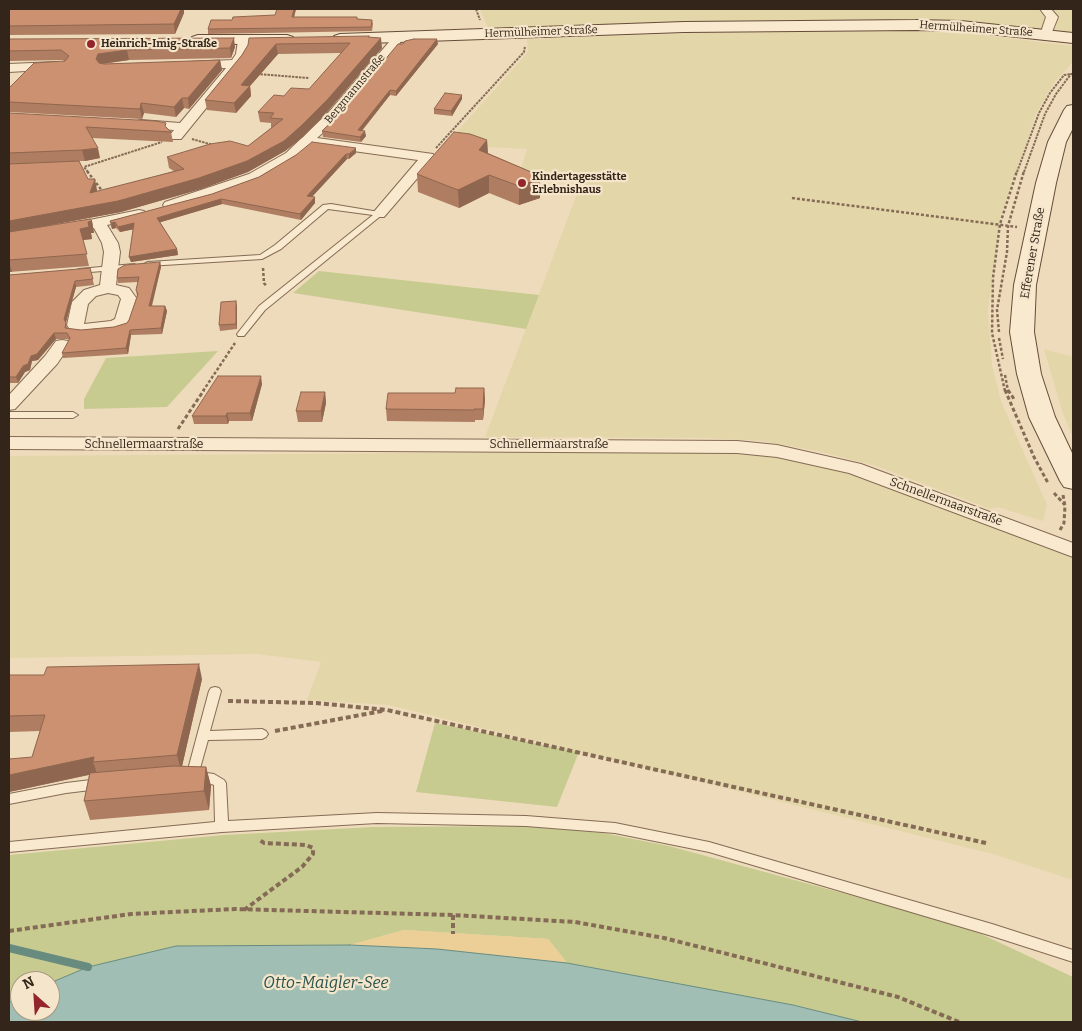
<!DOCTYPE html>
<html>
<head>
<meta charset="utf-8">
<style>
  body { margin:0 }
  #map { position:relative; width:1082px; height:1031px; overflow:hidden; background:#eedbbb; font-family:Bitter,serif }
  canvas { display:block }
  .frame { position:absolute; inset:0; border:10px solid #34251a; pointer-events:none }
  .north { position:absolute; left:10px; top:971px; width:50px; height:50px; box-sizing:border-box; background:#f5e6cb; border:1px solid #a89984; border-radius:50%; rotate:334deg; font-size:14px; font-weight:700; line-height:20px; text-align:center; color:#34251a }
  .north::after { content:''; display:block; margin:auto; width:18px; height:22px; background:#94252d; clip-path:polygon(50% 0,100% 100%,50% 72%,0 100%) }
</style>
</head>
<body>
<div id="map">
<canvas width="1082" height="1031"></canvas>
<div class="frame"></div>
<div class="north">N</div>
</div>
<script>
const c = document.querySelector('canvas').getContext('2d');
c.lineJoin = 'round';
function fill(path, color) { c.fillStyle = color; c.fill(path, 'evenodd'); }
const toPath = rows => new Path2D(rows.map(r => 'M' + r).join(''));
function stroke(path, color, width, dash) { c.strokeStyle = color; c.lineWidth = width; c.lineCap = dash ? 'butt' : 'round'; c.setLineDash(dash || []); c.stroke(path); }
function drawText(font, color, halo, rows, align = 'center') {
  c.font = font + ' Bitter,serif'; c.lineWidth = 4.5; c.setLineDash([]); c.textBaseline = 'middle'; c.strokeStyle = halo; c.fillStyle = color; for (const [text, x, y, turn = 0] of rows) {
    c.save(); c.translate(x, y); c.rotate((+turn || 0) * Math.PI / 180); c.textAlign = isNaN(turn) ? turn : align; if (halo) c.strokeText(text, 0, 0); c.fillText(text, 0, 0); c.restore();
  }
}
fill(toPath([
  [480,9,1073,9,1073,33,930,19,499,30,488,28],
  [905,31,973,34,1073,46,1073,62,1053,84,1036,114,1000,219,988,311,992,365,1001,401,1047,505,1043,521,998,507,990,509,876,466,817,451,762,441,703,438,485,437,584,175,521,169,527,149,445,145,528,52,527,39,697,33],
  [1044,349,1073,357,1073,437,1062,411],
  [698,451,734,452,792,459,854,473,1073,556,1073,880,993,854,389,705,307,700,321,662,257,654,9,658,9,456]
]), '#e3d6a9');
fill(toPath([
  [319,271,539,295,526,329,293,293],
  [218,351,167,407,84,409,84,399,106,358],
  [435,723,579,752,557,807,416,792],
  [522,826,603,833,669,846,964,926,1073,977,1073,1022,862,1022,793,1005,567,963,548,939,404,930,350,945,176,946,88,967,50,983,50,981,20,981,20,996,9,1003,9,855,224,835,373,827]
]), '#c8cb90');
fill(toPath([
  [404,930,548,939,567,963,437,949,350,945]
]), '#ebcf97');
const water = toPath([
  [350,945,437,949,567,963,793,1005,862,1022,9,1022,9,1003,17,997,20,996,20,1011,50,1011,50,983,88,967,176,946,350,945]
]);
fill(water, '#a0beb3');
stroke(water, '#688b80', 1);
stroke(toPath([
  [9,948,88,967]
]), '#688b80', 8);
const lane = toPath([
  [331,204,379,212,383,214,265,310,244,336,238,336,237,334,259,306,373,215,328,209,281,249,262,259,148,266,144,264,148,262,260,255,275,245,323,205,331,204],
  [134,264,138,266,137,268,79,273,75,271,79,269,134,264],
  [9,412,73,412,78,415,73,418,9,418,9,412],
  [215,687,219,688,221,691,210,731,262,729,266,731,268,734,266,737,262,739,208,740,199,772,214,774,224,780,226,783,228,821,377,813,526,816,615,823,709,842,992,924,1073,950,1073,962,992,936,709,852,615,833,526,826,377,823,222,832,9,852,9,842,215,822,214,785,211,784,192,782,188,780,186,777,209,691,211,688,215,687],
  [99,779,103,781,105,784,103,787,99,789,66,793,9,804,9,794,66,783,99,779]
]);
const street = toPath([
  [1040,9,1051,9,1058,17,1050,37,1046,38,1040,35,1046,17,1040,9],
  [399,34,403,35,405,37,403,39,340,117,317,138,433,154,435,157,433,160,384,217,374,217,372,214,418,160,310,145,296,159,259,180,175,208,165,208,163,205,165,202,249,174,286,153,330,111,395,35,399,34],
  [244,37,250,40,248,54,242,64,181,139,171,139,169,136,174,130,136,127,134,124,136,121,141,120,180,123,226,68,193,69,187,65,189,62,232,60,236,54,238,40,244,37],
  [56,62,62,66,60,69,9,72,9,64,56,62],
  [139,210,144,211,146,214,144,217,107,225,118,243,120,252,116,285,129,288,137,299,131,321,121,330,115,331,82,334,71,331,67,325,72,302,84,290,100,285,104,252,102,243,94,228,65,233,60,232,58,229,60,226,65,225,139,210],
  [108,293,118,295,121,299,115,319,111,321,84,324,88,304,96,296,108,293],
  [62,340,68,341,70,345,57,364,15,409,9,410,9,395,45,356,56,341,62,340],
  [9,437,737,441,777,445,861,464,1073,543,1073,557,849,473,777,457,737,453,9,449,9,437]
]);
const secondary = toPath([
  [916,20,961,21,1073,33,1073,43,961,31,916,30,684,32,340,44,334,42,332,39,334,36,340,34,684,22,916,20],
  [198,35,287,35,293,37,295,40,293,43,287,45,192,43,190,40,192,37,198,35],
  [1073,105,1073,128,1066,142,1056,183,1036,285,1034,332,1041,374,1055,417,1073,455,1073,489,1064,487,1060,481,1029,417,1017,374,1010,332,1014,285,1036,183,1048,142,1064,110,1067,106,1073,105]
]);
stroke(lane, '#856b55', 2);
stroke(street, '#856b55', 2);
stroke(secondary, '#664d39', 2);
stroke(toPath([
  [476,9,480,20],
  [257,74,309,78],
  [192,139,213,145],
  [436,148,524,52,525,46],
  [88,172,84,167,162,142],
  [1017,172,1039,113,1050,93,1064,75,1071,74],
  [1024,172,1045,114,1056,94,1071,74,1073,74]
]), '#856b55', 2, [2.5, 1]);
stroke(toPath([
  [87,171,103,192],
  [792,198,1017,227],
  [263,268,264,283,267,287],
  [999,332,997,310,1007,252,1008,226,1024,171],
  [999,338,1003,359],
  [1005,375,1008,391],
  [203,391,235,343],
  [1005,391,992,333,993,278,1000,224,1017,171]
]), '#856b55', 2.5, [3, 2]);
stroke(toPath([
  [1005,390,1034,457,1048,483],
  [1008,390,1014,399],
  [178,429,204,390],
  [1054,493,1065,505],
  [1060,530,1064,523,1065,506,1063,495]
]), '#856b55', 3, [4, 2.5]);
stroke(toPath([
  [228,701,316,703,387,710,986,843],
  [275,731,382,711],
  [244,910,302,867,313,854,313,848,306,845,264,843,260,840],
  [453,915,453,934],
  [9,931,131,914,235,909,453,915,575,922,664,938,898,997,959,1022]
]), '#856b55', 4, [5, 3]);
fill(lane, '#f9e9ce');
fill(street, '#f9e9ce');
fill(secondary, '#f9e9ce');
fill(toPath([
  [9,9,184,9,184,13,175,34,9,35],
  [277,9,296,9,294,17,357,19,372,20,373,24,372,31,208,34,208,29,232,20,275,15],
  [369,37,382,48,329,110,303,137,285,151,248,172,201,189,121,212,38,227,92,221,94,233,91,233,92,239,83,240,89,266,9,272,9,113,167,128,171,132,173,142,92,138,100,158,85,161,79,161,88,179,97,190,97,192,174,171,169,168,167,157,248,146,271,128,271,123,260,122,258,112,284,96,309,89,341,53,278,54,250,86,251,96,236,113,207,110,205,100,242,55,248,45],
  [9,39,235,47,231,58,129,60,103,64,220,60,222,70,189,109,184,108,176,117,144,113,142,119,9,112,9,88,64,61,63,60,9,61],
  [438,44,396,96,390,95,362,131,366,136,361,142,323,137,322,131,341,113],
  [462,95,462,99,452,116,434,114,434,109],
  [487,140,488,153,536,174,540,198,519,205,489,193,459,208,418,192,417,174],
  [356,153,349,159,347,159,312,197,315,197,315,203,301,220,222,204,160,222,177,249,178,255,131,262,129,257,133,229,120,232,116,228,112,229,111,226,110,221,212,194,259,177,296,155],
  [160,262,161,267,152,306,165,306,167,311,162,334,131,335,128,354,63,358,62,353,69,340,68,339,56,339,38,360,32,361,30,370,25,372,18,383,9,383,9,275,90,268,94,285,76,287,66,323,67,328,81,330,114,327,127,323,129,320,137,296,136,290,138,282,118,283,117,278],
  [237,306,237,329,220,331,219,325],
  [262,384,252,421,229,421,228,424,194,424,192,416],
  [484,388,485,400,483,420,475,420,475,422,387,421,386,409,455,393],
  [325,392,326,403,322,422,298,422,296,411],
  [9,675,202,679,182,766,206,767,211,786,209,810,90,820,84,801,89,775,9,792,32,757,40,731,9,732]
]), '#af7d61');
fill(toPath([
  [181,9,184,9,184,13,175,34,174,24],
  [294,9,296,9,293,21,292,17],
  [234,38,235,47,231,58,230,48],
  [381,38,382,48,329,110,303,137,285,151,248,172,201,189,121,212,9,233,9,221,247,161],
  [437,39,438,44,396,96,396,91],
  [276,44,278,54,250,86,251,96,236,113,234,103,241,85],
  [127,50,129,60,100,64,96,59,98,54],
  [220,60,222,70,189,109,188,98],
  [390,90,390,95,358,135,358,130],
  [462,95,462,99,452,116,451,111],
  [182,98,184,108,176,117,174,107],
  [141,103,144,113,142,119,140,109],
  [365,131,366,136,361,142,360,137],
  [487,140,488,158,479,150],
  [98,148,100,158,85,161,82,150],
  [356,148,356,153,349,159,349,154],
  [346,154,347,159,307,202,307,196],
  [536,174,536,181,540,179,540,198,519,205,519,186,532,176],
  [489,175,489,193,459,208,458,190],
  [95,179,97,190,93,204,90,193],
  [315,197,315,203,301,220,300,214],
  [221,199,222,204,158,223,157,218],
  [92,221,94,233,91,233,92,239,83,240,80,229,88,222],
  [115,222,116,228,112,229,111,223],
  [134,223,135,229,120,232,118,227],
  [177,249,178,255,131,262,129,257],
  [9,262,12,272,9,272],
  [160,262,161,267,150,312,149,306],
  [75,281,76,287,65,325,64,319],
  [236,301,237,306,237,329,236,324],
  [165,306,167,311,162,334,161,328],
  [130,330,131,335,128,354,126,348],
  [54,333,56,339,38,360,32,361,30,370,25,372,18,383,16,377,31,356],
  [261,376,262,384,252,421,250,413],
  [484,388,485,400,483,420,483,409],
  [325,392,326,403,322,422,321,411],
  [227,413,229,421,228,424,226,416],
  [199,664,202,679,181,771,177,755],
  [94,757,93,762,97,773,9,792,9,775],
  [206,767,211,786,209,810,204,791]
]), '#8f664f');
const building = toPath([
  [11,9,181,9,174,24,9,26,9,10,11,9],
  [277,9,294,9,292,17,357,17,357,19,372,20,371,27,208,29,211,20,232,20,233,17,275,15,277,9],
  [369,36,368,37,381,38,328,99,301,126,284,141,247,161,199,178,118,201,9,221,9,164,79,161,88,179,95,179,90,193,184,169,167,157,210,144,230,141,248,146,283,119,270,118,274,113,258,112,274,95,284,96,291,88,309,89,350,43,276,44,241,85,250,86,234,103,205,100,242,55,248,45,249,38,369,36],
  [234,38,230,48,127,50,98,54,96,59,99,63,104,64,220,60,188,98,182,98,174,107,141,103,140,109,9,102,9,88,34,63,65,61,69,56,61,50,9,51,9,39,234,38],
  [414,39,437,39,396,91,390,90,358,130,365,131,360,137,322,131,341,113,398,44,403,44,405,41,414,39],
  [445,93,462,95,451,111,434,109,445,93],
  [9,113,156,121,166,123,165,126,171,132,86,127,98,148,82,150,9,153,9,113],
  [454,132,470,134,487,140,479,150,536,174,532,176,540,179,519,186,489,175,458,190,417,174,454,132],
  [312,142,356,148,349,154,346,154,307,196,315,197,300,214,221,199,157,218,177,249,129,257,134,223,118,227,115,222,111,223,110,221,212,194,259,177,296,155,312,142],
  [90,219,92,221,88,222,89,227,80,229,87,254,9,260,9,232,90,219],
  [160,262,149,306,165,306,161,328,130,330,126,348,62,353,70,338,67,333,54,333,37,354,31,356,28,364,23,366,16,377,9,377,9,275,90,268,93,279,75,281,64,319,66,323,65,328,81,330,114,327,127,323,129,320,138,294,136,290,139,277,117,278,118,269,125,265,160,262],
  [236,301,236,324,219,325,221,302,236,301],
  [218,376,261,376,250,413,227,413,226,416,192,416,218,376],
  [456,388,484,388,483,409,474,409,474,410,386,409,388,393,455,393,456,388],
  [301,392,325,392,321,411,296,411,301,392],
  [199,664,177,755,93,762,94,757,9,775,9,759,32,757,45,715,9,716,9,675,44,675,47,667,199,664],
  [173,766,206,767,204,791,84,801,90,773,173,766]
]);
fill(building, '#cc9171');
stroke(building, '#8f664f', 1);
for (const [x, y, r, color] of [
  [91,44,5,"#94252d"],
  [522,183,5,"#94252d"]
]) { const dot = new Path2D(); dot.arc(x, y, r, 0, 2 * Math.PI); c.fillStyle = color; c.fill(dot); stroke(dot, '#f5e6cb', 2); }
drawText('11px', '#34251a', '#f5e6cb', [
  ["Hermülheimer Straße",976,29,4],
  ["Hermülheimer Straße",541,32,-2],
  ["Bergmannstraße",355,89,-50]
]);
drawText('bold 11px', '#34251a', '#f5e6cb', [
  ["Heinrich-Imig-Straße",101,44],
  ["Kindertagesstätte",532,177],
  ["Erlebnishaus",532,190]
], 'left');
drawText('12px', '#34251a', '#f5e6cb', [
  ["Efferener Straße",1033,253,-80],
  ["Schnellermaarstraße",144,445],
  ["Schnellermaarstraße",549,445],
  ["Schnellermaarstraße",946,502,20]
]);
drawText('italic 16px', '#29544e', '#f5e6cb', [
  ["Otto-Maigler-See",326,984]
]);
</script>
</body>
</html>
